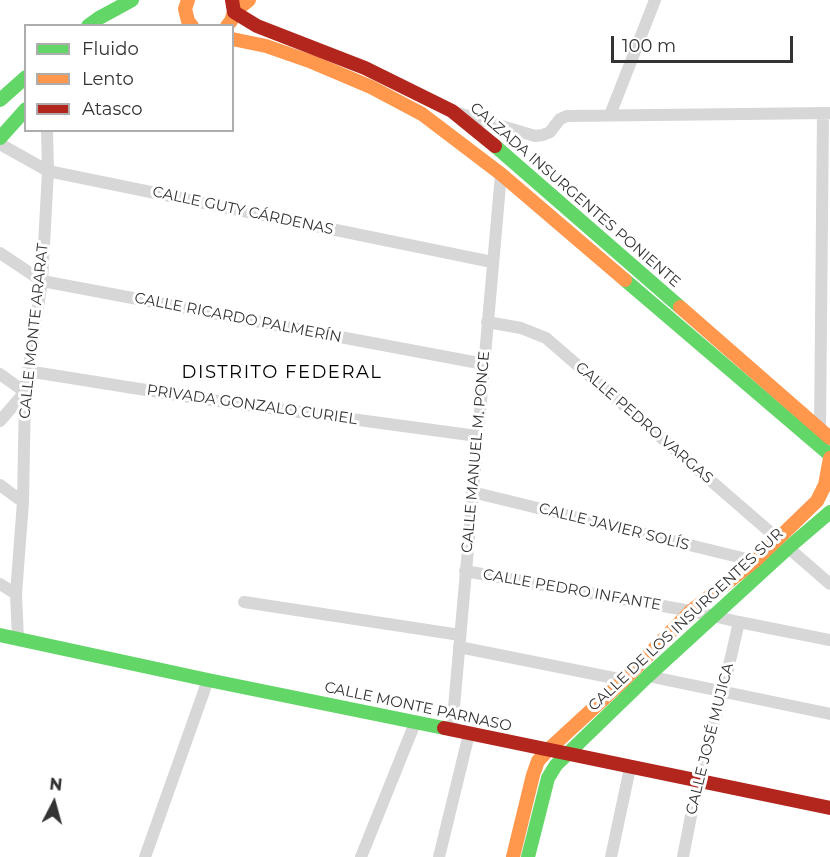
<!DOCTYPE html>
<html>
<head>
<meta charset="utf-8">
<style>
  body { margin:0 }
  #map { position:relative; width:830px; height:857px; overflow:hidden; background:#fff; font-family:Montserrat,sans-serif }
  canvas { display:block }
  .legend { position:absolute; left:24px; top:24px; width:210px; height:108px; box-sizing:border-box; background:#fff; border:2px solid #adadad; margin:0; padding:8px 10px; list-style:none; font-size:18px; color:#333 }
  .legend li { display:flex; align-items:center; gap:12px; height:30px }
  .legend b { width:30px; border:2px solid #adadad }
  .north { position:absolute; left:24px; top:773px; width:60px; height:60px; -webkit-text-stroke:4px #fff; paint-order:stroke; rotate:6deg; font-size:16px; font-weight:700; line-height:24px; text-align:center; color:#333 }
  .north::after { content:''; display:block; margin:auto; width:21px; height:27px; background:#333; clip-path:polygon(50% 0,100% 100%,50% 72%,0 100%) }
  .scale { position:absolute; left:611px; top:36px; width:182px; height:27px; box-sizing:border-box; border:3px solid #333; border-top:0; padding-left:8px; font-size:18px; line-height:21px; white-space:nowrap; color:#333; -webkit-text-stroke:4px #fff; paint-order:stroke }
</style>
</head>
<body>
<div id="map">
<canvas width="830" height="857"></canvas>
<ul class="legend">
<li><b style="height:8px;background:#63d668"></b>Fluido</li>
<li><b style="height:8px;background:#ff974d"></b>Lento</li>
<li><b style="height:8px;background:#b3261e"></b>Atasco</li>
</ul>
<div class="north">N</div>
<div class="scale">100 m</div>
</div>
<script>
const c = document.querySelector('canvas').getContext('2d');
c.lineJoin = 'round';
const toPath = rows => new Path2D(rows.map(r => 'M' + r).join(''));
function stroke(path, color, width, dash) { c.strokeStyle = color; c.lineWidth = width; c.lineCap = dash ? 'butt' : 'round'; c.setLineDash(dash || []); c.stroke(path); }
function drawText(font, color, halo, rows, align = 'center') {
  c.font = font + ' Montserrat,sans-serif'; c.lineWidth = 6; c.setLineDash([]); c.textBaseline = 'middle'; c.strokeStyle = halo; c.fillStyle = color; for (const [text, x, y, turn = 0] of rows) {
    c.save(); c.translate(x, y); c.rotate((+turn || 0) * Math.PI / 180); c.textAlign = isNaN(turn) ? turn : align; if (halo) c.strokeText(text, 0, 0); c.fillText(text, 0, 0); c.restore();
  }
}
stroke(toPath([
  [458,113,535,136,543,135,550,132,560,119,567,116,830,113],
  [610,115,655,0],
  [0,144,48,171,492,262],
  [0,253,42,281,484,364],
  [487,322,521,328,546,338,830,584],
  [27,371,196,398,477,436],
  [0,374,25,392,0,421],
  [820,429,823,113],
  [0,485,23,502],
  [472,492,755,561],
  [465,571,691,611,739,622,830,640],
  [0,584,16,594],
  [244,602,460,635],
  [18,639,16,594,23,502,25,392,42,281,48,171,47,130],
  [459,647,624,680],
  [648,676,830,714],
  [452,730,501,174],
  [145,857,208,680],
  [361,857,415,723],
  [439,857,469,734],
  [611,857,630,768],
  [683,857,698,780,723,691,739,622]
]), '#d7d7d7', 12);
stroke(toPath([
  [88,26,99,18,132,0],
  [0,100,26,77],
  [0,138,26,109],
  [495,146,680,307],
  [625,280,830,455],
  [0,635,208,680,444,728],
  [528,857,548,778,556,765,648,676,788,548,830,512]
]), '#63d668', 14);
stroke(toPath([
  [188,0,185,9,188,21,192,26],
  [227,26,231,21,234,12,249,0],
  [232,39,266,46,312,62,371,87,422,114,501,174,625,280],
  [680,307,830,438],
  [513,857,533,775,538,761,547,751,624,680,691,611,755,561,817,501,825,485,830,458]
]), '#ff974d', 14);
stroke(toPath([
  [232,0,234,12,257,26,365,68,452,111,495,146],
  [444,728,830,808]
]), '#b3261e', 14);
drawText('15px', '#333', '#fff', [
  ["CALZADA INSURGENTES PONIENTE",575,195,41],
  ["CALLE GUTY CÁRDENAS",243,211,12],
  ["CALLE RICARDO PALMERÍN",238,318,11],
  ["CALLE MONTE ARARAT",34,331,-84],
  ["PRIVADA GONZALO CURIEL",252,405,8],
  ["CALLE PEDRO VARGAS",644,423,41],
  ["CALLE MANUEL M. PONCE",476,452,-85],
  ["CALLE JAVIER SOLÍS",614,527,14],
  ["CALLE PEDRO INFANTE",572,590,10],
  ["CALLE DE LOS INSURGENTES SUR",686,620,-43],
  ["CALLE MONTE PARNASO",418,707,12],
  ["CALLE JOSÉ MUJICA",710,739,-76]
]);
c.letterSpacing = '1.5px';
drawText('18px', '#000', '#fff', [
  ["DISTRITO FEDERAL",282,373]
]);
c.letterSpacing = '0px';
</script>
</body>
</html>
